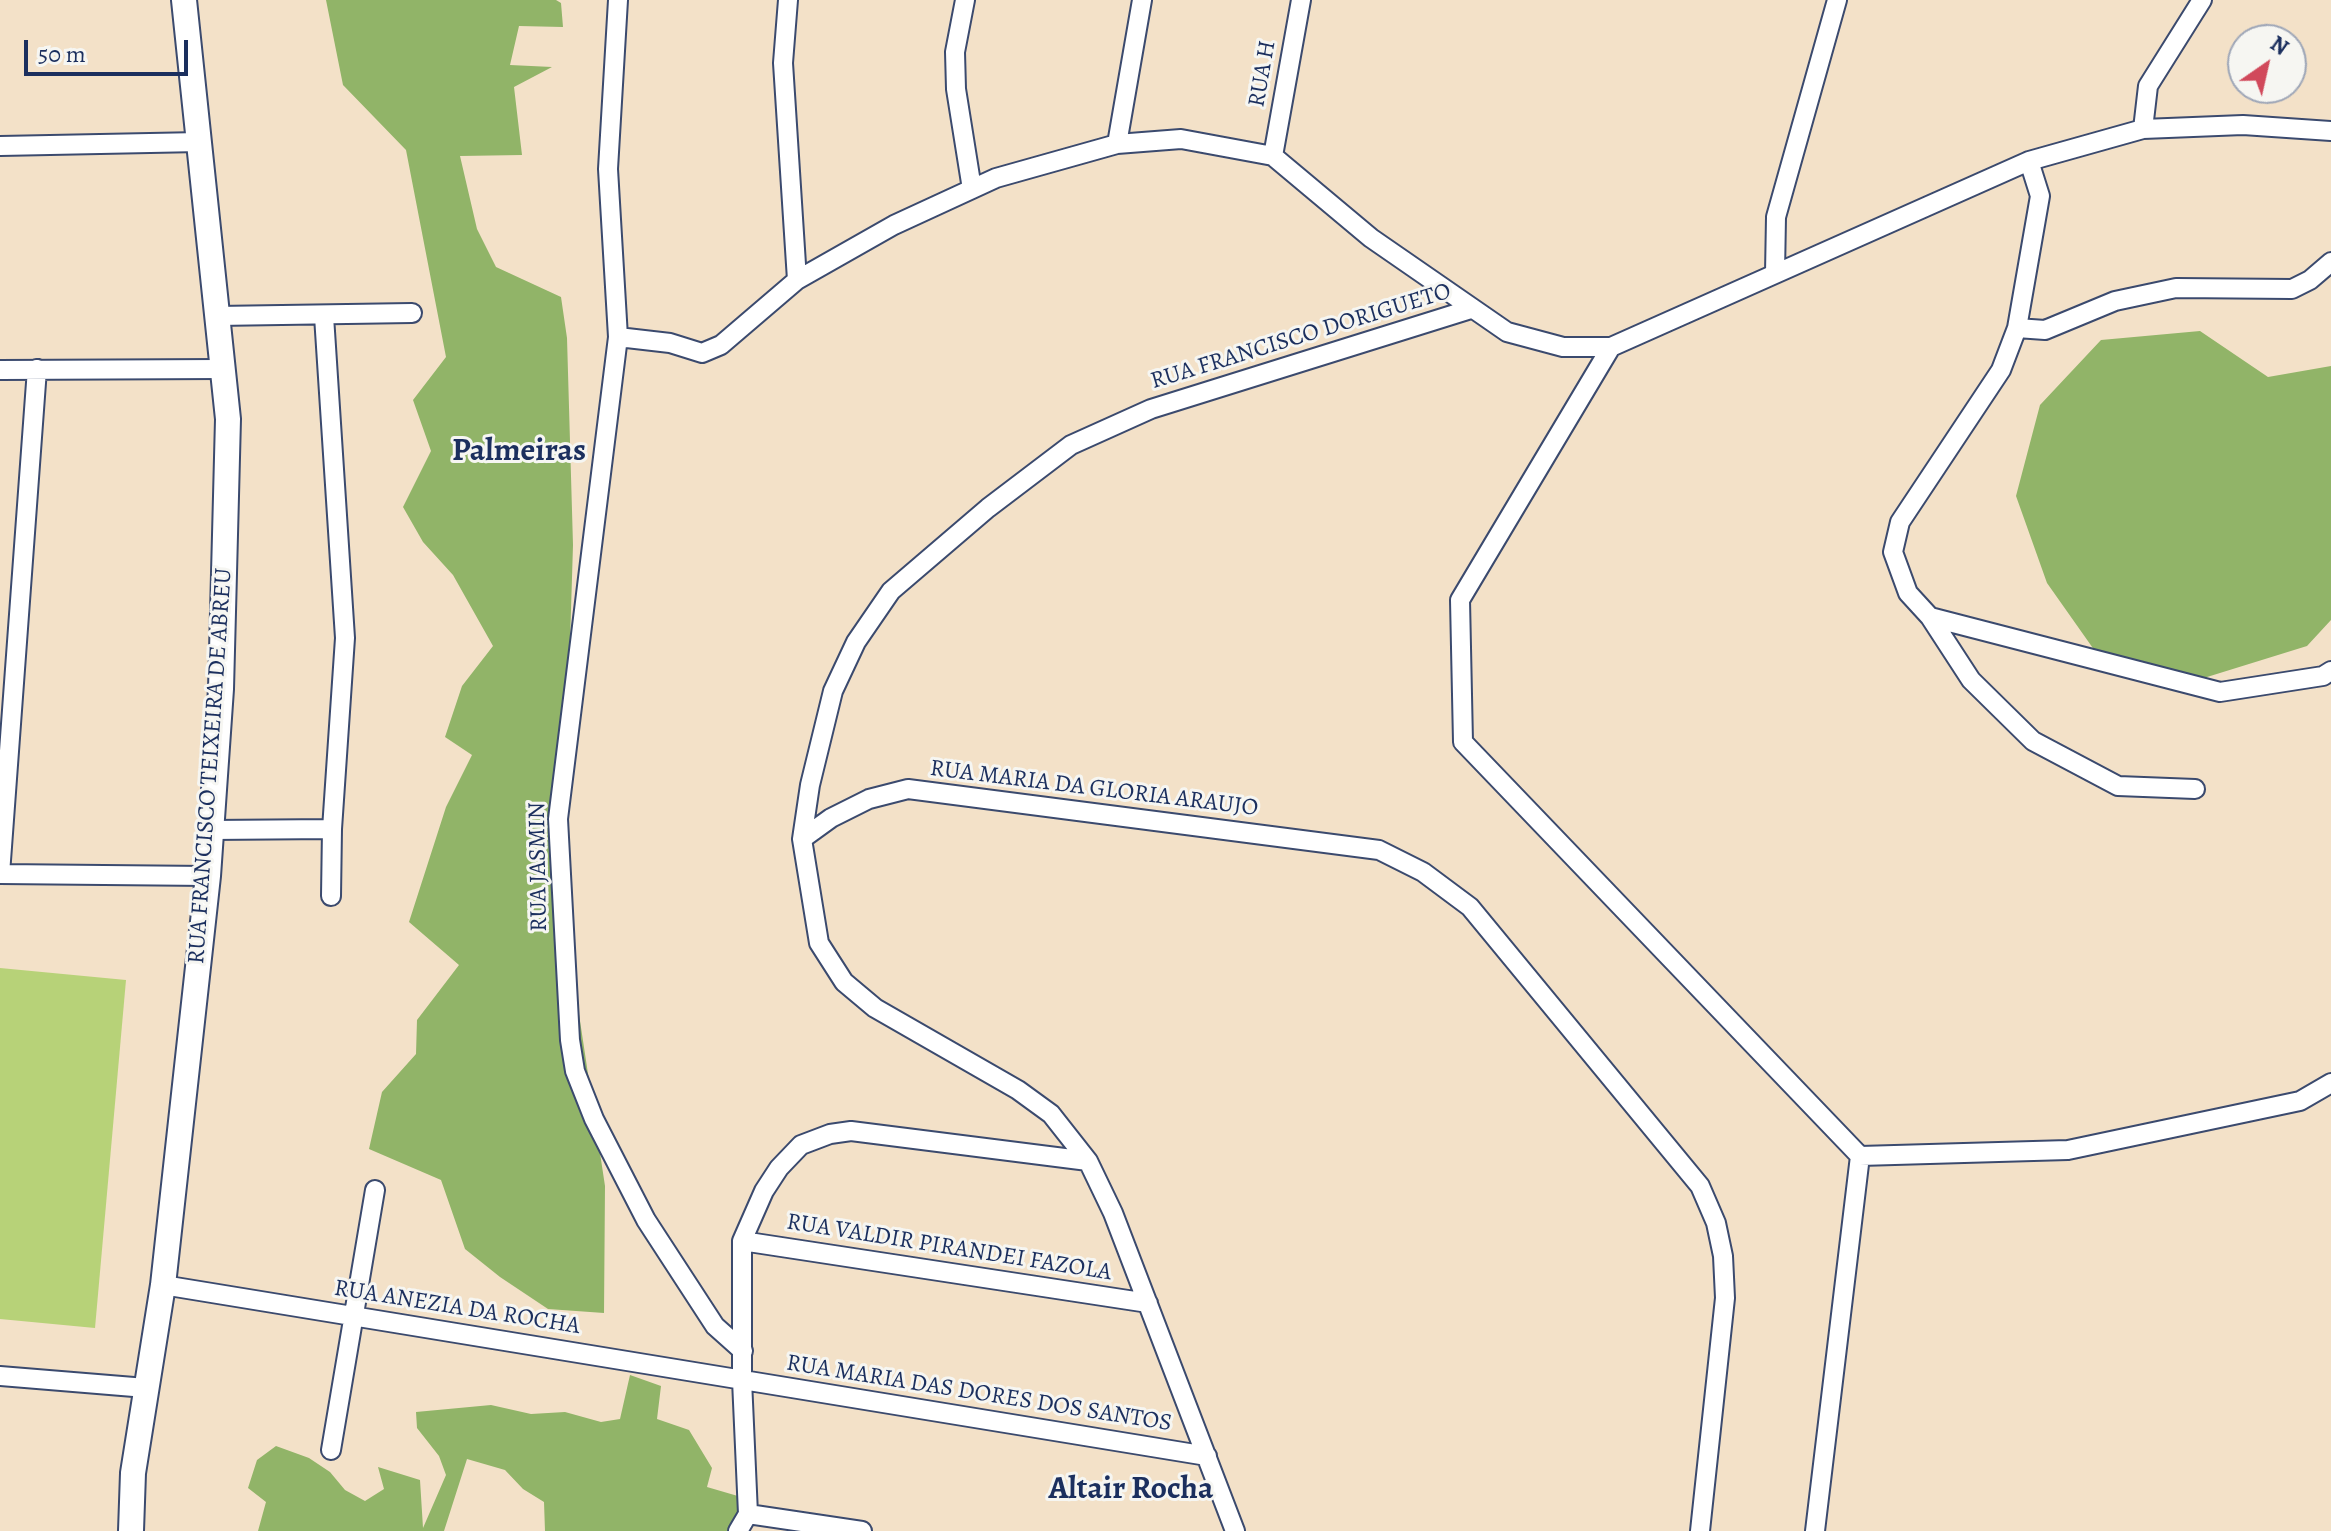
<!DOCTYPE html>
<html>
<head>
<meta charset="utf-8">
<style>
  body { margin:0 }
  #map { position:relative; width:2331px; height:1531px; overflow:hidden; background:#f3e1c8; font-family:Alegreya,serif }
  canvas { display:block }
  .north { position:absolute; left:2227px; top:24px; width:80px; height:80px; box-sizing:border-box; background:#f6f6f2; border:2px solid #9ea6b7; border-radius:50%; rotate:34deg; font-size:22px; font-weight:700; line-height:32px; text-align:center; color:#1b2f5e }
  .north::after { content:''; display:block; margin:auto; width:28px; height:36px; background:#d1495b; clip-path:polygon(50% 0,100% 100%,50% 72%,0 100%) }
  .scale { position:absolute; left:24px; top:40px; width:164px; height:36px; box-sizing:border-box; border:4px solid #1b2f5e; border-top:0; padding-left:10px; font-size:24px; line-height:28px; white-space:nowrap; color:#1b2f5e; -webkit-text-stroke:6px #f6f6f2; paint-order:stroke }
</style>
</head>
<body>
<div id="map">
<canvas width="2331" height="1531"></canvas>
<div class="north">N</div>
<div class="scale">50 m</div>
</div>
<script>
const c = document.querySelector('canvas').getContext('2d');
c.lineJoin = 'round';
function fill(path, color) { c.fillStyle = color; c.fill(path, 'evenodd'); }
const toPath = rows => new Path2D(rows.map(r => 'M' + r).join(''));
function stroke(path, color, width, dash) { c.strokeStyle = color; c.lineWidth = width; c.lineCap = dash ? 'butt' : 'round'; c.setLineDash(dash || []); c.stroke(path); }
function drawText(font, color, halo, rows, align = 'center') {
  c.font = font + ' Alegreya,serif'; c.lineWidth = 6; c.setLineDash([]); c.textBaseline = 'middle'; c.strokeStyle = halo; c.fillStyle = color; for (const [text, x, y, turn = 0] of rows) {
    c.save(); c.translate(x, y); c.rotate((+turn || 0) * Math.PI / 180); c.textAlign = isNaN(turn) ? turn : align; if (halo) c.strokeText(text, 0, 0); c.fillText(text, 0, 0); c.restore();
  }
}
fill(toPath([
  [0,968,126,980,95,1328,0,1319]
]), '#b7d278');
fill(toPath([
  [326,0,556,0,561,3,563,27,519,26,510,65,552,67,514,87,522,155,460,156,477,229,496,267,561,297,567,338,573,545,562,902,605,1186,604,1313,548,1309,500,1277,465,1249,441,1180,369,1149,382,1092,416,1054,417,1020,459,965,409,922,446,807,472,755,445,737,462,686,493,646,453,575,423,542,403,507,431,451,413,400,446,357,406,150,343,85],
  [2200,331,2268,377,2331,366,2331,620,2307,646,2178,686,2102,661,2047,583,2016,496,2040,405,2101,340],
  [630,1375,661,1386,657,1419,689,1430,712,1468,707,1487,748,1499,737,1531,545,1531,544,1502,523,1489,505,1470,467,1459,444,1531,258,1531,266,1502,248,1488,257,1460,276,1446,309,1458,330,1472,345,1490,365,1501,384,1489,378,1467,420,1480,423,1528,446,1475,439,1456,417,1428,416,1412,491,1405,531,1414,565,1412,601,1422,620,1419]
]), '#91b468');
const minor = toPath([
  [618,0,608,169,618,337,558,819,570,1040,575,1071,594,1119,646,1220,715,1326,743,1351],
  [788,0,783,63,797,280],
  [965,0,955,52,956,89,972,189],
  [2143,129,2148,86,2202,0],
  [1117,144,1142,0],
  [0,146,200,142],
  [1273,156,1301,0],
  [2029,161,2040,196,2017,328,2001,370,1900,522,1893,552,1908,593,1930,617,1971,680,2033,741,2118,786,2195,789],
  [1775,273,1776,217,1837,0],
  [217,316,412,313],
  [324,316,345,638,332,829,331,896],
  [2017,328,2045,330,2115,301,2176,288,2292,289,2310,280,2331,262],
  [618,337,670,343,702,353,721,345,797,280,894,225,996,178,1117,144,1181,139,1273,156,1371,238,1507,332,1563,347,1611,347,2029,161,2143,129,2243,125,2331,131],
  [1611,347,1460,600,1463,742,1860,1156,2068,1150,2300,1101,2331,1083],
  [37,369,0,874,208,876],
  [0,370,221,369],
  [1930,617,2220,692,2323,676,2331,671],
  [211,830,332,829],
  [802,839,831,818,869,799,908,789,1379,850,1423,872,1470,907,1700,1186,1716,1223,1723,1256,1725,1298,1700,1531],
  [742,1241,1148,1303],
  [163,1285,1207,1456],
  [0,1376,146,1388],
  [331,1450,375,1190],
  [748,1514,862,1531],
  [738,1531,748,1514,742,1380,742,1241,764,1191,779,1168,801,1145,830,1134,851,1131,1088,1161],
  [1235,1531,1113,1213,1088,1161,1051,1114,1018,1090,875,1008,844,982,819,943,802,839,810,785,833,691,856,642,891,591,988,508,1071,445,1151,409,1471,309],
  [1815,1531,1860,1156]
]);
const tertiary = toPath([
  [131,1531,133,1473,163,1285,208,876,221,689,228,419,184,0]
]);
stroke(minor, '#3b4a6e', 22);
stroke(tertiary, '#3b4a6e', 28);
stroke(minor, '#fff', 18);
stroke(tertiary, '#fff', 24);
drawText('24px', '#1b2f5e', '#f6f6f2', [
  ["RUA H",1263,74,-80],
  ["RUA FRANCISCO DORIGUETO",1301,337,-17],
  ["RUA FRANCISCO TEIXEIRA DE ABREU",211,766,-86],
  ["RUA MARIA DA GLORIA ARAUJO",1094,789,7],
  ["RUA JASMIN",539,867,-91],
  ["RUA VALDIR PIRANDEI FAZOLA",949,1248,9],
  ["RUA ANEZIA DA ROCHA",457,1308,9],
  ["RUA MARIA DAS DORES DOS SANTOS",979,1394,9]
]);
drawText('bold 32px', '#1b2f5e', '#f6f6f2', [
  ["Palmeiras",519,452],
  ["Altair Rocha",1131,1490]
]);
</script>
</body>
</html>
